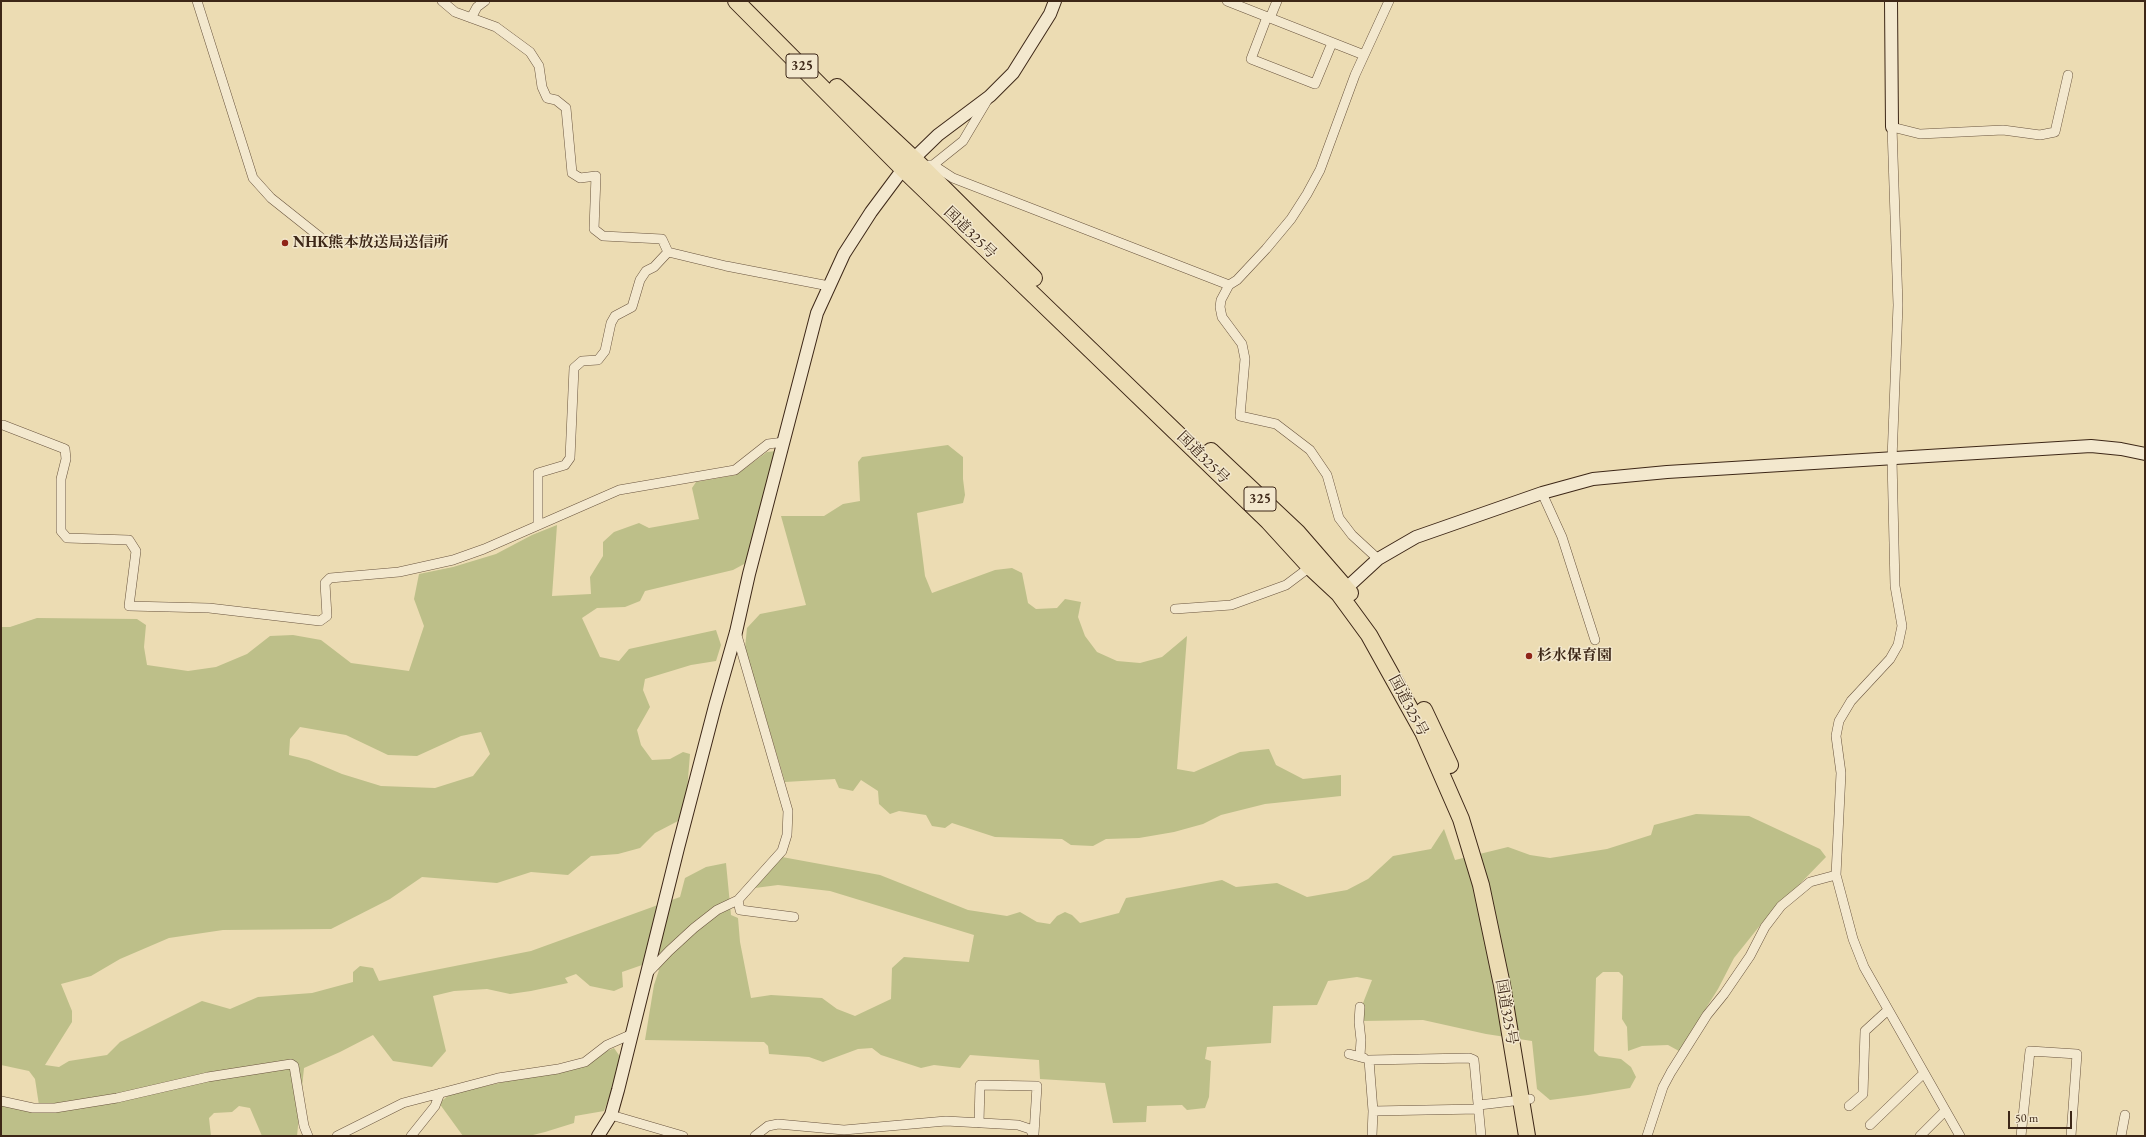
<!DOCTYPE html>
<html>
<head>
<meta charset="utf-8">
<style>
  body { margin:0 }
  #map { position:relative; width:2146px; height:1137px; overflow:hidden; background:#ecdcb3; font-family:"EB Garamond",serif }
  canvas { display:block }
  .frame { position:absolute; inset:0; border:2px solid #3d2717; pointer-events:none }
  .scale { position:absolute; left:2008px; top:1111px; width:64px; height:18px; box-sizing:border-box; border:2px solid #3d2717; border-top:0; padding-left:5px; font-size:12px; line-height:14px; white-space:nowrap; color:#3d2717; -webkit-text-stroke:3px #f3e8ce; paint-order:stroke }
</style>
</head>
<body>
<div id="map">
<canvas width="2146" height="1137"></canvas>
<div class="frame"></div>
<div class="scale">50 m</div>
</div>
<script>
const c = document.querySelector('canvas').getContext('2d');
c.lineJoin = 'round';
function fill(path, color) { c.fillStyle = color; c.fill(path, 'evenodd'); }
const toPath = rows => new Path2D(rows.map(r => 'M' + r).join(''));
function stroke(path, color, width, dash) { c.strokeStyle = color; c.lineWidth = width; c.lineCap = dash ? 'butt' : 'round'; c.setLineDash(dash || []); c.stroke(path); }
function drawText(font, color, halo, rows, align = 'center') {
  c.font = font + ' "EB Garamond","Noto Serif JP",serif'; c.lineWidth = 3; c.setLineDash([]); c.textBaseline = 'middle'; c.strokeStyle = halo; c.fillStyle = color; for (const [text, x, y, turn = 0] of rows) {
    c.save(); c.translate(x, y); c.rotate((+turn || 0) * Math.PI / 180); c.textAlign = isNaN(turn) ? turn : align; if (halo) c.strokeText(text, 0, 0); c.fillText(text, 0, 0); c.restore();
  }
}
fill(toPath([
  [948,445,963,457,963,479,965,495,963,503,917,513,925,576,932,593,995,570,1012,568,1022,573,1028,603,1036,609,1057,608,1065,599,1081,602,1078,617,1085,636,1097,652,1117,661,1140,663,1162,657,1187,636,1177,769,1194,772,1240,752,1269,749,1276,765,1303,779,1341,775,1341,796,1265,804,1221,815,1203,824,1174,832,1139,838,1106,839,1093,846,1071,845,1062,839,995,837,952,823,945,828,932,826,926,815,899,811,890,814,879,804,878,791,861,780,853,791,839,788,835,779,785,782,745,648,747,628,760,614,806,605,781,516,824,516,843,504,860,501,858,462,862,457],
  [776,451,746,563,733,570,645,591,640,601,625,607,597,608,582,618,600,657,619,661,629,649,716,630,721,645,716,661,691,665,645,679,643,690,650,707,637,730,641,745,652,760,670,759,683,752,690,754,687,791,678,821,655,833,640,848,618,854,591,856,568,875,531,872,497,883,422,877,390,899,331,929,223,930,169,938,120,959,91,976,61,984,72,1011,72,1022,45,1065,59,1067,69,1061,107,1055,120,1042,202,1001,230,1009,258,997,312,993,353,982,353,972,360,966,373,968,379,981,531,951,680,897,685,878,706,867,726,863,731,915,738,918,740,942,751,998,771,995,822,998,837,1009,855,1016,891,999,892,968,904,957,969,962,974,935,830,891,778,885,755,888,782,857,880,875,968,910,1007,916,1020,912,1037,922,1050,924,1057,916,1065,912,1072,915,1080,923,1119,913,1126,898,1222,880,1236,887,1277,883,1307,897,1347,890,1368,879,1393,856,1431,849,1444,829,1455,860,1508,847,1530,855,1550,858,1607,849,1651,835,1654,825,1696,814,1749,816,1820,849,1826,857,1762,923,1734,958,1718,989,1679,1051,1668,1045,1642,1046,1628,1051,1627,1027,1622,1019,1623,976,1619,972,1603,972,1596,978,1594,1051,1599,1056,1621,1059,1631,1067,1636,1077,1630,1088,1588,1095,1550,1100,1537,1089,1532,1041,1486,1034,1423,1020,1363,1021,1363,1003,1372,980,1357,977,1328,981,1317,1005,1273,1006,1271,1043,1207,1047,1205,1059,1211,1061,1209,1097,1205,1108,1187,1110,1182,1105,1147,1106,1146,1122,1113,1123,1105,1083,1040,1079,1039,1060,970,1055,960,1068,934,1065,921,1068,881,1055,872,1048,858,1049,823,1062,809,1057,769,1054,768,1046,764,1042,645,1040,654,985,659,970,645,964,622,972,623,987,614,991,590,986,576,974,565,978,568,983,531,991,510,994,487,989,454,991,433,996,446,1051,432,1067,393,1061,373,1035,340,1052,304,1068,297,1136,262,1136,250,1108,239,1106,232,1112,214,1113,209,1118,211,1136,1,1136,1,1103,40,1112,35,1079,29,1071,1,1065,1,627,10,627,37,618,137,619,146,625,144,647,147,665,188,671,216,667,247,654,270,636,293,635,321,640,351,663,409,671,424,626,414,599,419,574,453,567,496,554,532,535,557,525,552,596,591,594,590,577,603,556,603,542,614,532,639,523,649,528,699,519,692,488,696,482,736,475,767,452],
  [300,727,346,735,388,755,417,756,461,736,481,732,490,754,473,776,435,788,381,786,342,774,309,760,289,755,290,739],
  [614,1048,621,1058,613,1087,604,1111,575,1116,574,1123,545,1132,529,1136,463,1136,439,1103,449,1095,469,1090,521,1078,559,1072]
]), '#bdbf89');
const street = toPath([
  [197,1,253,178,271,198,320,237],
  [442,1,455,12,496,27,530,52,539,66,542,87,547,98,556,100,566,108,572,173,580,178,596,176,594,229,603,236,662,239,668,252],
  [1227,1,1364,55],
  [1267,17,1251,59,1315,84,1332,43],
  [471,18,477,7,485,1],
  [1270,18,1277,1],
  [929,165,933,165,963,141,988,99],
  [933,165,953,178,1229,285],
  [668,252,726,266,829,286],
  [3,425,65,449,66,459,61,479,61,531,67,538,129,540,136,551,129,606,209,608,320,621,327,616,325,583,330,578,399,572,453,560,484,549,619,490,735,470,768,444,784,442],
  [1542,493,1562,537,1595,640],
  [538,525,538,473,565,465,570,458,574,368,582,361,598,360,605,351,611,323,615,316,632,307,640,280,646,271,654,267,668,252],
  [1378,559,1352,535,1339,518,1327,475,1310,450,1276,424,1240,416,1245,359,1242,344,1222,317,1220,307,1221,300,1229,285,1237,280,1266,249,1291,219,1307,194,1320,170,1355,75,1389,1],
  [1175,609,1231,605,1286,585,1310,567],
  [736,632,788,811,787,835,782,851,738,900,740,910,794,917],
  [647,974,669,951,694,928,717,910,738,900],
  [1349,1054,1364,1058],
  [1360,1056,1361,1040,1359,1022,1360,1007],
  [1,1101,33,1108,55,1108,117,1098,208,1077,291,1064,294,1066,304,1126,308,1136],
  [1479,1105,1530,1099],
  [1849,1106,1863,1094,1865,1031,1888,1010],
  [1373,1111,1479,1109],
  [611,1115,683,1136],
  [979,1123,980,1085,1037,1086,1034,1134],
  [1870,1125,1923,1074],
  [337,1136,403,1103,498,1078,558,1069,585,1062,607,1045,632,1034],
  [411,1136,435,1106,440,1093],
  [755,1136,768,1126,778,1124,844,1130,946,1121,1018,1125,1030,1129,1034,1136],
  [1372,1136,1373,1111,1369,1060,1469,1058,1474,1060,1481,1136],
  [1647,1136,1663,1087,1671,1072,1707,1015,1724,994,1750,956,1765,927,1781,906,1810,882,1836,875],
  [1920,1136,1945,1111],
  [1960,1136,1864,967,1853,939,1836,875,1841,773,1836,736,1839,721,1851,701,1890,659,1898,645,1902,626,1895,586,1892,459,1898,305,1892,127,1920,134,2003,130,2040,135,2055,132,2068,75],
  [2021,1136,2030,1051,2077,1054,2071,1136],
  [2121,1136,2125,1115]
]);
const secondary = toPath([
  [1891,1,1892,127],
  [1340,594,1378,559,1416,537,1542,493,1593,479,1667,472,2091,446,2121,449,2145,454],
  [598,1136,611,1115,618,1090,678,848,715,706,736,632,749,574,817,313,844,254,871,212,903,169,938,135,990,96,1013,73,1050,14,1055,1]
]);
const highway = toPath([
  [736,1,903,169,1268,521,1310,567,1339,594,1369,635,1423,732,1461,819,1481,885,1502,985,1527,1136],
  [837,87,913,158,1034,278],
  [1211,451,1297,532,1350,593],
  [1424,710,1450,765]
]);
stroke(street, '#69543e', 10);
stroke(secondary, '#3d2717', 14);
stroke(highway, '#3d2717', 18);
stroke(street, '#f3e8ce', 9);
stroke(secondary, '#f3e8ce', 12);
stroke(highway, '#ecdcb3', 16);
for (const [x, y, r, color] of [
  [285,243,4,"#8f2418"],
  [1529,656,4,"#8f2418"]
]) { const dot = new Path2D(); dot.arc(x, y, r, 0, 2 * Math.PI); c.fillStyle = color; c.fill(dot); stroke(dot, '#f3e8ce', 1.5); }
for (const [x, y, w] of [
  [802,66,32],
  [1260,499,32]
]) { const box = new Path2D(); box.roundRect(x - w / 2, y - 12, w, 24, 3); c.fillStyle = '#f3e8ce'; c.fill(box); stroke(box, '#3d2717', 1); }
drawText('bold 14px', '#3d2717', null, [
  ["325",802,66],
  ["325",1260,499]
]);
drawText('15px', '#3d2717', '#f3e8ce', [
  ["国道325号",970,233,44],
  ["国道325号",1203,458,45],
  ["国道325号",1408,706,62],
  ["国道325号",1506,1012,80]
]);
drawText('bold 15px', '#3d2717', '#f3e8ce', [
  ["NHK熊本放送局送信所",293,243],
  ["杉水保育園",1537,656]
], 'left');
</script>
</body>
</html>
